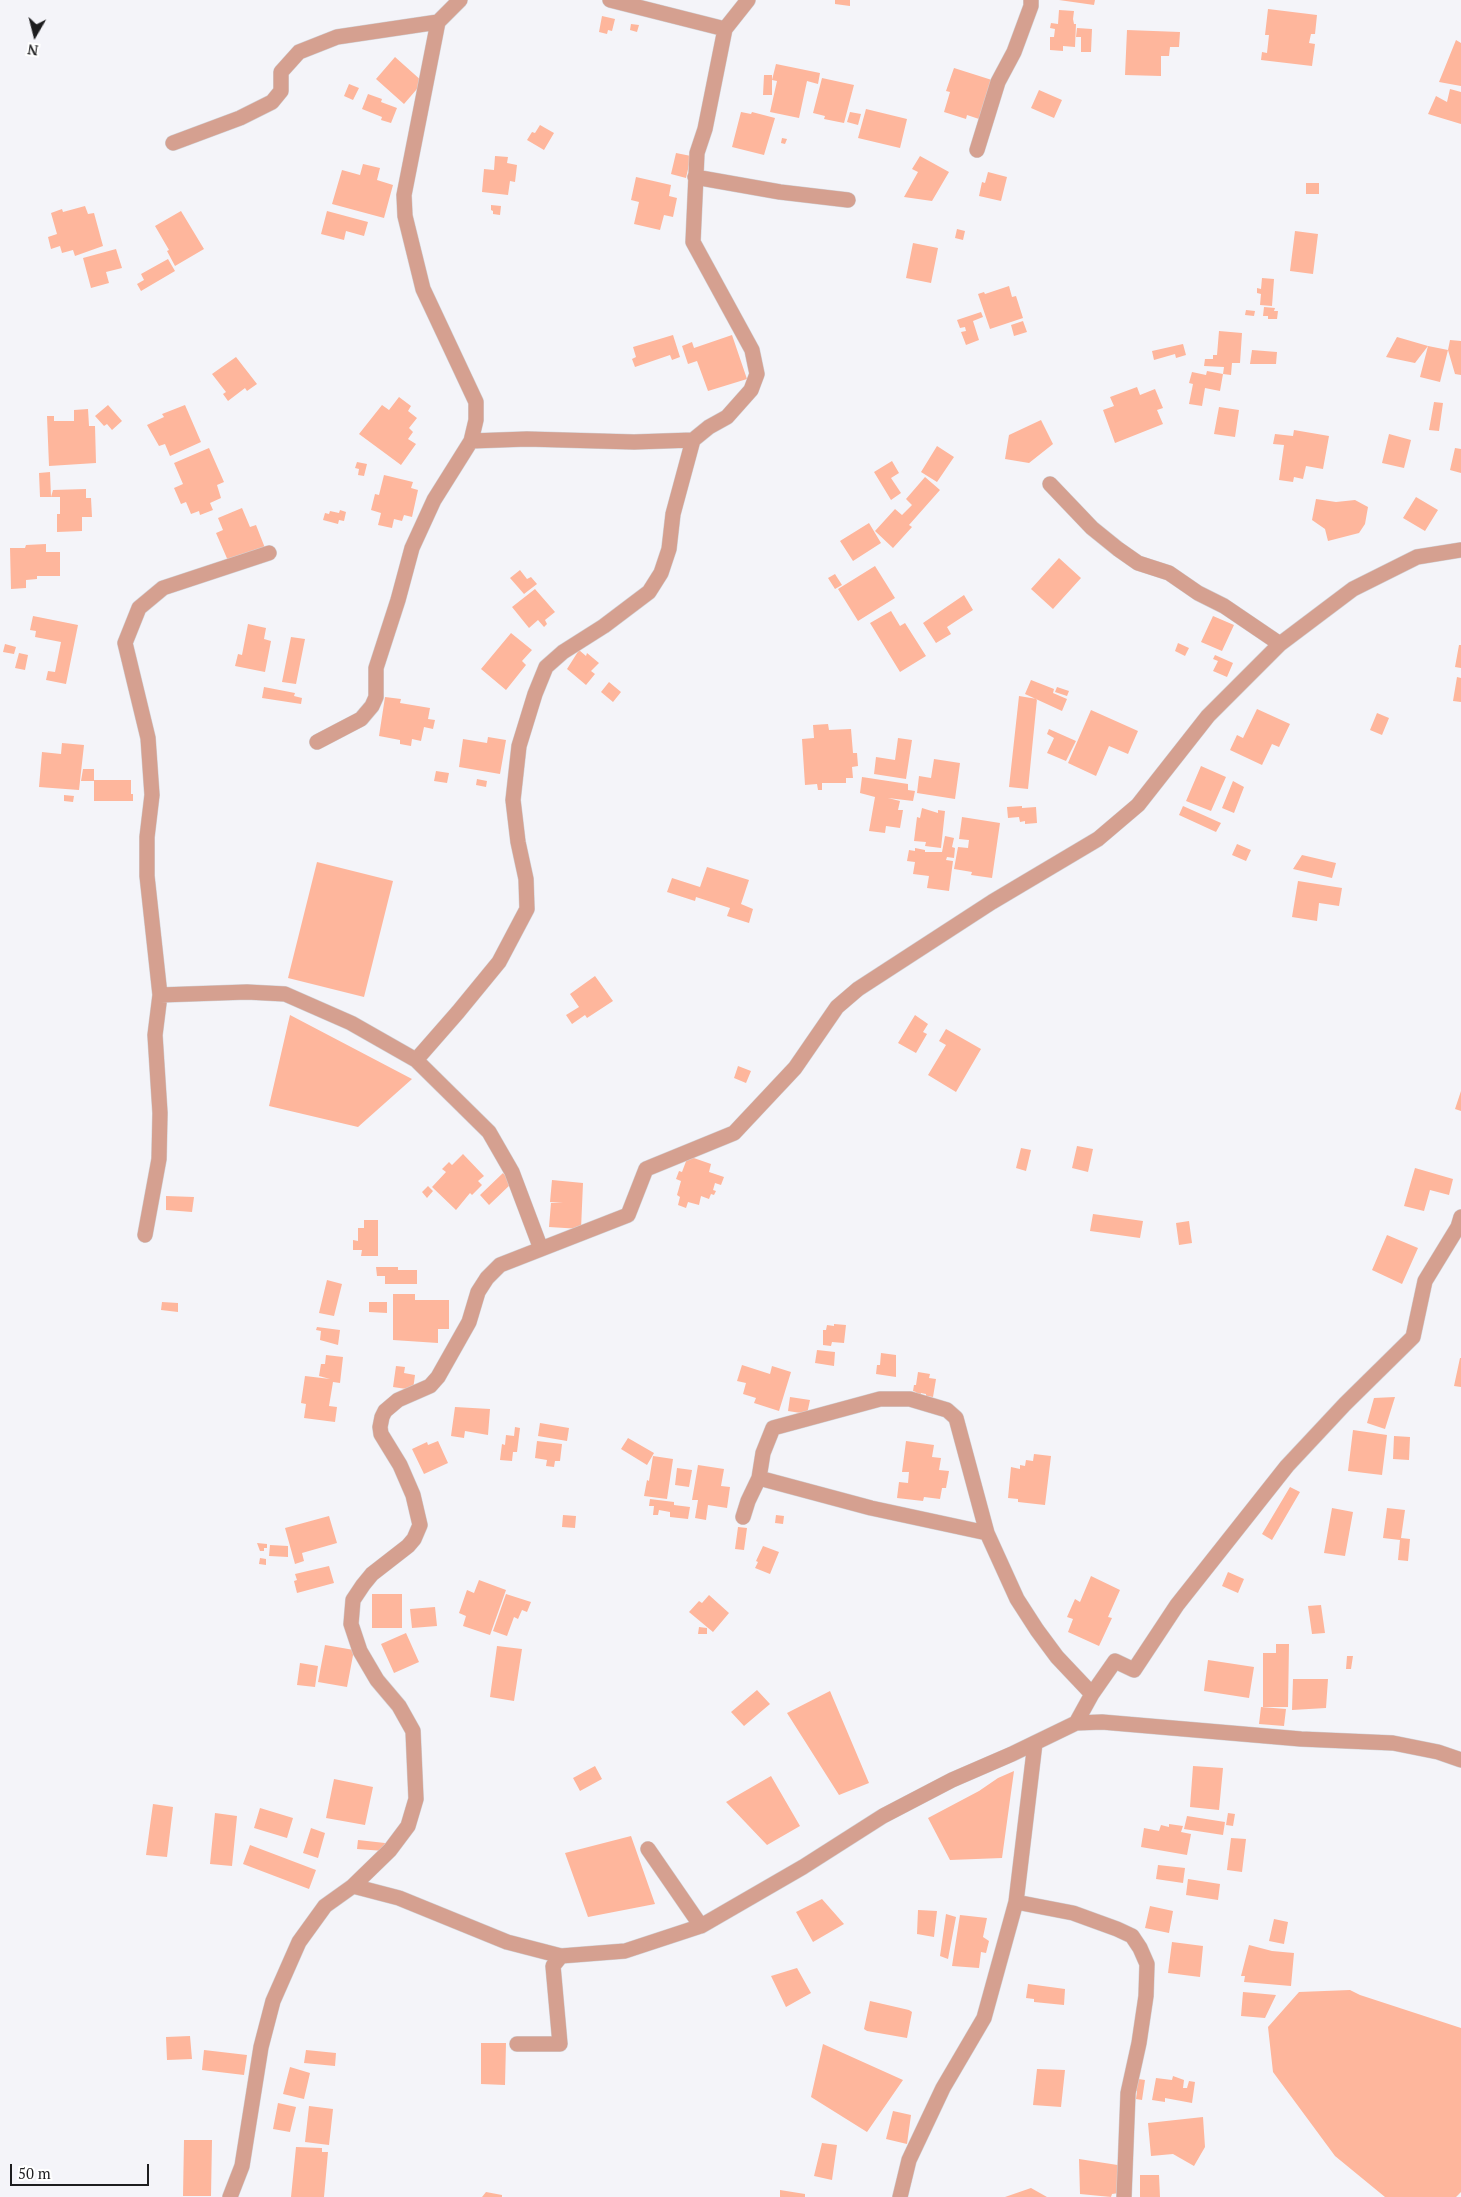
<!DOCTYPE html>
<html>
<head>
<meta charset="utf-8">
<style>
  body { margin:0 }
  #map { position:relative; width:1461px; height:2197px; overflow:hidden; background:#f4f4f9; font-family:"PT Serif",serif }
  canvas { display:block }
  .north { position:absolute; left:10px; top:10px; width:50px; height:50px; -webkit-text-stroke:4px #fff; paint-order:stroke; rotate:188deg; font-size:14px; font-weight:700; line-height:20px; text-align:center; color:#1d1d1f }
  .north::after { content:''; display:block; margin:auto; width:18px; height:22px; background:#1d1d1f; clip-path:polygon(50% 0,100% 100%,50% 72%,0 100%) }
  .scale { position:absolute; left:10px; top:2164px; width:139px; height:22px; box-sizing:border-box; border:2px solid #1d1d1f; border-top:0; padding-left:6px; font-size:15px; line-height:18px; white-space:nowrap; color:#1d1d1f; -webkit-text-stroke:4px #fff; paint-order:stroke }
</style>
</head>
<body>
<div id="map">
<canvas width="1461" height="2197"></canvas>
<div class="north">N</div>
<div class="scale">50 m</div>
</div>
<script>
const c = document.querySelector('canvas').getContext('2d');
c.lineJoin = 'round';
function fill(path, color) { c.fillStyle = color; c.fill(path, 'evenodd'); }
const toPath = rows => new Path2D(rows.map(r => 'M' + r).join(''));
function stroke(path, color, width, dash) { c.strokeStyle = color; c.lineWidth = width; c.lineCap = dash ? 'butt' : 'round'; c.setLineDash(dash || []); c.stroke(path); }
fill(toPath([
  [835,0,850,0,850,6,835,4],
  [1059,0,1095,0,1094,5],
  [1268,9,1317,15,1315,34,1311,34,1309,43,1315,44,1312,66,1261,60,1262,52,1267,53,1269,35,1265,35],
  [1059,10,1074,11,1073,19,1074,24,1076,24,1075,47,1063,46,1063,51,1050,50,1050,37,1054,37,1055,29,1050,28,1051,23,1058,24],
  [602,16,615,19,612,31,608,30,607,34,599,32],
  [631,24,639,25,637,32,630,30],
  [1077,28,1092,29,1091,52,1081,52,1081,37,1076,37],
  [1127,30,1180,32,1179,47,1170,47,1169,56,1161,56,1161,76,1125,75],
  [1456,40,1461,43,1461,86,1439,82],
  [395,57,423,82,404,104,376,79],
  [776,64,820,73,818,84,807,81,799,118,770,112,777,81,772,80],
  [954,68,995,81,979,119,967,115,966,119,944,112,950,92,946,91],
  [764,75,772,75,772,95,763,95],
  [822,78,854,85,844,123,824,119,825,116,813,113],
  [349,84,359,88,353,100,344,96],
  [1450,89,1461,92,1461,124,1428,114,1436,96,1447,102],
  [1039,90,1062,100,1054,118,1031,108],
  [368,94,382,99,381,102,397,108,391,123,381,120,382,117,362,109],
  [866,109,907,119,900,148,858,138],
  [741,112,751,114,752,112,775,118,764,155,732,147],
  [850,112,861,114,858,125,847,122],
  [540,125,554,133,544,150,527,140,532,132,535,133],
  [782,138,787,139,785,144,781,143],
  [676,153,691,156,686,178,671,174],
  [495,156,508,157,507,163,517,165,515,182,510,181,508,195,482,192,484,169,494,170],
  [920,156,949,172,932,201,904,197,918,172,912,169],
  [363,164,380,168,377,180,393,185,384,218,332,204,342,170,360,175],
  [988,172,1007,177,1001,201,979,196,982,182,985,183],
  [636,177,671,185,669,196,677,198,673,217,664,215,660,230,634,224,639,202,631,200],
  [1306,183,1319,183,1319,194,1306,194],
  [491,205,501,206,500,215,493,214,493,211,491,210],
  [85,206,88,214,94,213,103,246,75,256,73,250,62,253,60,246,51,249,48,237,57,234,51,213,62,209,63,212],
  [181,211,204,249,175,266,167,251,169,250,155,226],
  [327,211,368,222,364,236,346,231,344,240,321,234],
  [957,229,965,231,963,240,955,238],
  [1295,231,1318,234,1313,274,1290,271],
  [913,243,938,248,931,283,906,278],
  [116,249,122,268,106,272,109,283,91,288,83,258],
  [168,259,175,271,141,291,137,284,144,280,141,274],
  [1262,278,1274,279,1272,306,1260,305,1261,294,1257,293,1257,288,1261,289],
  [1009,286,1012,297,1016,296,1023,318,990,329,978,294,984,292,985,294],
  [1264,307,1275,308,1274,311,1278,311,1277,319,1268,319,1268,316,1263,316],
  [1246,310,1255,311,1254,316,1245,315],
  [981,312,983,317,973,321,979,340,966,345,961,332,966,331,965,327,960,328,957,320],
  [1023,321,1027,332,1014,336,1011,325],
  [1219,331,1242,333,1240,363,1232,363,1231,375,1223,374,1224,367,1204,366,1205,359,1213,359,1213,355,1217,355],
  [673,335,680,357,672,360,670,355,635,367,632,359,636,357,633,347],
  [732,335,747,379,708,391,697,361,688,364,682,346,692,342,694,348],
  [1397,337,1428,346,1415,363,1386,357],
  [1450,340,1461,341,1461,375,1455,374,1448,350],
  [1183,344,1186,355,1176,358,1175,354,1154,360,1152,351],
  [1428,346,1448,350,1440,382,1420,377],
  [1252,350,1277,352,1276,364,1250,364],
  [236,357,257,384,247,391,245,388,228,401,223,394,226,392,212,374],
  [1207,371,1223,374,1220,391,1205,388,1202,406,1189,404,1193,384,1189,383,1192,372,1206,375],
  [1137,387,1140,395,1155,389,1163,408,1157,410,1163,424,1115,443,1103,410,1114,406,1110,397],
  [399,397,411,406,408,411,417,418,409,428,413,432,408,439,416,444,401,465,359,434,382,405,389,410],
  [1434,402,1443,403,1439,431,1429,430],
  [108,405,122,421,112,430,107,424,104,426,95,416],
  [185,405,201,442,170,456,165,444,159,446,147,425,164,417,162,414],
  [1219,407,1239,410,1235,437,1214,434],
  [88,409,89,426,95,426,96,463,49,466,47,416,54,416,54,421,74,421,74,410],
  [1041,420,1053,444,1029,463,1005,459,1009,435],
  [1294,430,1329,436,1323,469,1306,466,1303,479,1294,477,1293,482,1279,480,1284,445,1273,444,1275,434,1293,436],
  [1389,434,1411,440,1404,468,1382,463],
  [937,446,954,457,937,482,921,472],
  [209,448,224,482,217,485,221,498,210,503,213,510,200,515,199,511,191,514,186,502,181,504,174,488,183,484,174,463],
  [1455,448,1461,449,1461,473,1450,470],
  [892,461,899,473,891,478,901,493,891,500,874,472],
  [357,462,367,464,364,476,358,475,359,469,355,468],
  [50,472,51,497,40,497,39,473],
  [384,475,413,482,411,488,418,490,412,517,404,515,402,521,394,519,392,528,378,525,381,513,371,510,375,494,379,495],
  [925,477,940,490,909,525,912,527,893,548,875,531,895,509,902,515,912,505,906,499],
  [86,489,86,498,91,498,92,517,82,517,82,531,57,532,57,514,60,514,60,497,51,497,53,490],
  [1416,497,1438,510,1425,531,1403,518],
  [1316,499,1336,502,1355,500,1368,507,1365,524,1359,533,1328,541,1325,529,1312,520],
  [242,508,250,527,256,525,265,548,229,563,216,533,223,530,218,518],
  [340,510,346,512,344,521,339,520,338,524,323,520,325,513,329,514,330,511,339,513],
  [869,523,881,543,853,561,840,541],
  [46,544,46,552,60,552,60,576,37,576,37,579,26,580,26,588,11,589,10,548,25,548,26,545],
  [1059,558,1081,578,1053,609,1031,589],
  [875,566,895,598,858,621,838,589],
  [520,570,527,579,531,577,537,584,524,594,510,578],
  [835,574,842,585,835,589,828,578],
  [535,589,555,612,545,620,547,624,544,627,538,620,529,628,512,607],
  [964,595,973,610,947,627,951,634,936,643,923,623],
  [891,611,900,626,905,623,926,656,900,672,870,623],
  [33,616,78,625,66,684,46,680,48,671,55,672,61,642,35,637,36,631,30,630],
  [1213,616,1234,625,1222,651,1201,642],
  [248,624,266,628,264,639,271,641,265,672,235,666,238,654,242,655],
  [511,633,532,650,522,661,526,665,506,690,481,669],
  [291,637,305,639,296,684,282,682],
  [1178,643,1189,648,1185,656,1175,651],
  [5,644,16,647,14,654,3,652],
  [1459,645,1461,645,1461,668,1455,667],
  [579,650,586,656,587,653,599,663,591,671,595,674,586,685,567,669],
  [19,653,28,655,25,670,15,668],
  [1215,655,1233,663,1227,677,1213,671,1218,661,1213,659],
  [1457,677,1461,678,1461,702,1453,701],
  [1031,680,1054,689,1053,693,1067,699,1062,711,1025,694],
  [609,682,621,692,613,702,601,692],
  [264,687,295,693,294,696,302,698,301,704,262,698],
  [1057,687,1069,691,1067,696,1055,692],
  [1019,696,1037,699,1028,789,1009,787],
  [385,697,401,699,400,703,430,708,428,719,435,720,433,729,424,727,421,741,412,739,411,746,400,744,400,740,379,736],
  [1257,709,1290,724,1279,747,1272,744,1262,765,1230,750,1237,735,1243,738],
  [1091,710,1138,731,1128,754,1109,746,1096,776,1068,763],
  [1377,713,1389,718,1382,735,1370,730],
  [828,724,829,730,851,729,853,753,857,753,858,766,852,767,853,778,846,778,846,783,822,783,822,790,818,790,817,784,805,785,802,739,814,738,813,725],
  [1049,729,1076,741,1066,761,1047,753,1054,738,1047,734],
  [488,737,506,740,500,774,459,767,463,739,487,743],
  [898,738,912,740,906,779,874,774,876,757,895,760],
  [62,743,84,745,79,790,39,787,42,752,61,754],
  [934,759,960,763,955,799,917,793,919,776,931,778],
  [1201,766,1226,777,1211,811,1186,801],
  [83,769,94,769,94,780,131,780,131,794,133,794,133,801,94,801,94,781,81,781],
  [436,771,449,773,447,783,434,781],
  [862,777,908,784,908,790,915,791,913,801,888,798,900,801,898,810,903,810,900,828,886,826,885,833,869,831,875,797,860,793],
  [477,779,487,781,486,787,476,785],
  [1233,781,1244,787,1234,813,1222,808],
  [64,795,74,796,73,802,64,801],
  [1022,806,1022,808,1036,807,1037,823,1025,824,1025,821,1020,822,1019,817,1008,818,1007,807],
  [1183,806,1221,823,1216,832,1179,815],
  [922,808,938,813,938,810,945,811,941,848,925,846,926,842,914,841,917,817,920,818],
  [962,817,1000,823,992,878,971,875,972,872,954,869,958,847,968,848,969,840,959,839],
  [945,836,954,838,952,847,955,848,954,858,947,857,946,860,953,861,949,891,927,888,929,876,913,874,915,862,907,861,909,850,915,851,915,848,925,850,925,852,942,852],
  [1237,844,1251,850,1246,861,1232,855],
  [1302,855,1336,863,1332,878,1293,869],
  [317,862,393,881,364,997,288,978],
  [707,867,749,880,741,904,753,909,749,923,727,916,730,908,696,897,695,901,667,892,672,878,700,887],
  [1298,881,1342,888,1339,906,1319,903,1317,921,1292,917],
  [595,976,613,1001,587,1018,585,1015,572,1024,566,1015,579,1007,570,994],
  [290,1015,412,1079,358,1127,269,1106],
  [915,1015,928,1024,923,1032,927,1034,916,1053,898,1043],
  [946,1029,981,1049,956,1092,928,1075,946,1045,939,1041],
  [738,1066,751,1071,746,1083,734,1078],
  [1461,1091,1461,1111,1455,1109],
  [1077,1146,1093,1149,1088,1172,1072,1168],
  [1021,1148,1031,1150,1026,1171,1016,1168],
  [463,1154,484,1176,478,1181,482,1185,472,1195,470,1193,456,1210,432,1187,446,1172,442,1169,449,1162,452,1165],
  [688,1156,711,1164,709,1172,724,1177,721,1185,715,1183,713,1190,716,1191,714,1195,711,1194,709,1199,701,1196,699,1205,688,1202,686,1208,678,1205,680,1197,677,1195,681,1181,676,1179,679,1171,682,1172],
  [1415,1168,1453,1179,1449,1195,1430,1190,1424,1211,1404,1206],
  [503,1173,512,1183,489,1205,480,1195],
  [552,1180,583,1183,581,1229,549,1227,551,1203,563,1203,550,1202],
  [428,1186,433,1191,427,1198,422,1192],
  [166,1196,194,1197,192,1212,166,1210],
  [1093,1214,1143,1221,1140,1238,1090,1231],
  [364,1220,378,1220,378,1256,361,1256,362,1250,353,1250,353,1240,358,1241,358,1228,364,1228],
  [1189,1221,1192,1243,1179,1245,1176,1223],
  [1387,1235,1418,1248,1402,1284,1372,1270],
  [376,1267,398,1267,398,1270,417,1270,417,1284,385,1284,385,1276,377,1276],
  [327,1280,342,1284,334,1316,319,1313],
  [393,1294,415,1294,415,1300,449,1300,449,1329,438,1329,438,1343,393,1340],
  [162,1302,178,1303,178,1312,161,1310],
  [369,1302,387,1302,387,1313,369,1312],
  [834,1324,846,1325,844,1343,832,1342,831,1346,823,1345,823,1330,826,1330,827,1325,834,1326],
  [317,1327,340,1330,338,1345,320,1340,321,1331,316,1330],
  [817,1350,835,1352,834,1366,815,1363],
  [881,1353,896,1355,896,1377,876,1374,877,1365,880,1365],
  [326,1355,343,1357,340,1383,333,1382,329,1406,337,1407,335,1422,304,1418,306,1404,301,1403,305,1376,330,1379,319,1376,321,1364,325,1364],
  [1460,1358,1461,1358,1461,1387,1454,1386],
  [742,1365,770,1374,772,1366,791,1372,779,1411,754,1403,756,1398,743,1394,746,1383,737,1381],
  [396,1366,405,1367,404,1373,415,1375,413,1390,393,1387],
  [918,1372,930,1374,929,1378,936,1379,933,1397,926,1396,926,1394,921,1393,920,1396,916,1395,916,1392,913,1391,914,1385,916,1385],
  [790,1397,810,1400,807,1414,788,1411],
  [1395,1397,1385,1429,1367,1423,1374,1398],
  [455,1407,490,1409,488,1435,465,1431,464,1438,451,1436],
  [540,1423,569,1428,567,1441,538,1436],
  [515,1427,520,1428,517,1452,513,1452,512,1461,500,1460,502,1444,505,1445,506,1435,514,1436],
  [1353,1430,1387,1435,1382,1475,1348,1471],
  [1394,1436,1410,1437,1409,1460,1393,1459],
  [628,1438,654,1453,647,1465,621,1449],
  [438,1441,448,1463,424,1474,412,1449,427,1442,428,1445],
  [537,1441,562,1444,560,1461,555,1461,554,1467,546,1466,547,1460,535,1458],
  [906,1441,934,1445,932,1457,941,1458,939,1470,949,1471,946,1488,942,1488,940,1499,924,1497,923,1501,897,1498,899,1482,908,1483,909,1472,902,1472],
  [1034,1454,1051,1456,1045,1505,1018,1502,1018,1499,1008,1498,1011,1467,1020,1469,1020,1465,1025,1466,1026,1460,1033,1461],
  [653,1456,673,1459,667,1499,644,1496,647,1480,649,1481],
  [698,1465,724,1469,721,1486,730,1487,727,1508,708,1505,706,1520,695,1518,698,1500,692,1500],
  [677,1468,692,1470,689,1487,675,1485],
  [1290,1487,1300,1492,1272,1540,1262,1534],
  [650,1499,674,1502,674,1505,690,1507,688,1519,670,1517,670,1512,659,1510,658,1515,653,1515,654,1506,649,1506],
  [1332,1508,1353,1512,1345,1556,1324,1553],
  [1387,1508,1405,1510,1401,1538,1410,1539,1408,1561,1398,1560,1400,1540,1383,1538],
  [563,1515,576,1516,575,1528,562,1527],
  [776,1515,784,1516,783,1524,775,1523],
  [329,1516,337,1543,302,1553,304,1561,295,1564,285,1528],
  [738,1527,747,1528,744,1550,735,1549],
  [257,1543,267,1544,267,1548,264,1548,264,1551,260,1551],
  [270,1545,288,1546,288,1557,269,1556],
  [763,1546,779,1552,770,1574,755,1568,758,1562,756,1561],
  [260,1558,266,1559,266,1565,259,1564],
  [329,1566,334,1583,297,1593,294,1581,297,1580,295,1574],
  [1228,1572,1244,1579,1238,1593,1222,1586],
  [1091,1576,1120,1590,1108,1617,1112,1618,1099,1646,1068,1632,1073,1619,1067,1617,1075,1599,1080,1602],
  [479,1580,506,1590,490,1635,463,1626,466,1616,459,1613,467,1590,474,1593],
  [372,1594,402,1594,402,1628,372,1628],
  [506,1594,531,1602,527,1612,522,1610,518,1619,514,1617,507,1636,493,1631],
  [709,1595,729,1613,713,1632,689,1612,699,1601,702,1603],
  [1321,1605,1325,1633,1312,1634,1308,1606],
  [435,1607,437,1626,412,1628,410,1609],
  [699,1627,707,1628,707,1634,698,1634],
  [406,1633,419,1662,394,1673,381,1644],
  [1276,1644,1289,1644,1288,1707,1263,1707,1263,1653,1276,1653],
  [325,1645,354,1650,347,1687,318,1682],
  [497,1646,522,1649,514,1701,490,1697],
  [1347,1656,1353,1656,1351,1669,1346,1669],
  [1208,1660,1254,1667,1249,1698,1204,1691],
  [300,1663,318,1666,315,1687,297,1685],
  [1293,1679,1328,1679,1326,1708,1292,1710],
  [757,1690,770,1704,744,1726,731,1712],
  [830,1691,869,1783,839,1795,787,1713],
  [1261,1707,1286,1709,1284,1726,1259,1724],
  [595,1766,602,1779,580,1791,573,1778],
  [1193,1766,1223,1768,1219,1810,1190,1807],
  [1014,1771,1002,1858,950,1860,928,1818,979,1791,998,1778],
  [771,1776,800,1826,767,1845,726,1802],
  [334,1779,373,1787,365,1825,326,1818],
  [153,1804,173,1807,167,1857,146,1855],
  [260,1808,293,1818,287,1838,254,1828],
  [215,1813,237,1816,232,1866,210,1864],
  [1228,1813,1235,1814,1233,1826,1226,1825],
  [1187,1816,1225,1822,1223,1835,1184,1829],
  [1169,1824,1183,1826,1181,1832,1191,1834,1187,1855,1141,1847,1144,1828,1159,1831,1161,1825,1169,1827],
  [311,1828,325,1833,318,1858,303,1853],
  [631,1836,655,1904,588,1917,565,1853],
  [1231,1838,1246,1839,1242,1872,1227,1870],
  [358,1840,385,1843,384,1851,357,1849],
  [250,1845,316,1870,309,1889,243,1864],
  [1158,1865,1185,1868,1183,1883,1156,1879],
  [1188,1879,1220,1884,1218,1900,1186,1895],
  [822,1899,844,1924,813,1942,796,1912],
  [1150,1906,1173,1911,1169,1933,1145,1928],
  [918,1910,937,1911,934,1937,917,1934],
  [946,1914,956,1917,948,1959,940,1956],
  [960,1915,987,1918,983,1937,989,1941,986,1953,981,1952,979,1968,952,1966],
  [1274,1919,1288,1922,1284,1944,1269,1941],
  [1172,1942,1203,1946,1200,1977,1168,1973],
  [1249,1945,1272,1951,1294,1953,1291,1986,1244,1982,1245,1976,1241,1976],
  [797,1968,811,1993,786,2007,771,1976],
  [1028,1984,1065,1989,1064,2005,1034,2002,1034,1999,1026,1998],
  [1350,1990,1360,1995,1461,2028,1461,2192,1456,2197,1385,2197,1335,2156,1273,2072,1268,2027,1299,1992],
  [1243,1992,1276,1995,1265,2018,1241,2016],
  [870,2001,909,2010,912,2012,907,2038,867,2031,864,2029],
  [190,2036,192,2059,167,2060,166,2037],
  [481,2043,506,2043,505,2085,481,2084],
  [823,2044,903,2080,867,2132,811,2097],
  [204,2050,247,2055,244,2075,202,2070],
  [306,2050,336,2053,335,2066,304,2063],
  [290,2067,310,2073,304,2099,283,2094],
  [1037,2069,1065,2070,1061,2107,1033,2105],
  [1173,2076,1184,2080,1183,2088,1187,2088,1189,2081,1195,2082,1192,2103,1165,2098,1165,2102,1152,2100,1156,2078,1172,2080],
  [1132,2078,1145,2080,1142,2100,1136,2099,1137,2091,1130,2089],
  [278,2103,296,2107,290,2132,273,2129],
  [309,2106,333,2109,329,2145,305,2142],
  [893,2111,911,2115,907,2144,886,2139],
  [1203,2117,1205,2147,1194,2166,1173,2154,1151,2156,1148,2123],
  [184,2140,212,2140,211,2196,183,2196],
  [822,2143,837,2145,832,2180,814,2176],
  [296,2147,322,2148,322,2152,328,2152,324,2197,291,2197],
  [1079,2159,1124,2166,1119,2193,1112,2194,1111,2197,1080,2194],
  [1140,2175,1159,2175,1160,2197,1140,2197],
  [1031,2188,1047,2197,1005,2197],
  [780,2190,805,2194,805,2197,780,2197],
  [486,2192,502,2195,502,2197,482,2197]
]), '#feb69c');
const street = toPath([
  [610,0,725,29],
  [438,22,404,195,405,216,423,289,476,402,476,420,471,441],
  [173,143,240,118,272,102,281,91,281,72,299,52,337,37,438,22,460,0],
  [977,150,998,82,1014,52,1031,6,1031,0],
  [695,177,780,192,848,200],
  [1050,484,1092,528,1118,549,1138,563,1169,573,1198,593,1224,606,1280,644],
  [269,553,163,588,139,608,125,643,148,738,152,795,147,837,147,876,160,995,247,992,285,994,351,1023,416,1060,489,1132,512,1172,541,1249],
  [317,742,361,719,372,706,376,697,376,668,398,600,412,548,434,500,471,441,527,439,634,442,693,440,709,427,727,417,751,390,757,374,752,350,693,242,697,153,705,129,725,29,748,0],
  [416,1060,458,1012,499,962,527,909,526,879,518,842,513,800,519,746,535,694,546,667,563,652,604,626,649,592,661,573,669,549,673,514,693,440],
  [145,1235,159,1159,160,1113,155,1035,160,995],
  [759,1478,871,1508,987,1533],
  [743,1517,748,1501,759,1478,763,1453,773,1428,880,1399,910,1399,947,1410,956,1418,987,1533,1017,1599,1037,1630,1057,1657,1092,1694],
  [1076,1723,1092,1694,1115,1661,1134,1670,1177,1605,1287,1466,1345,1404,1413,1337,1425,1281,1458,1227,1461,1217],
  [648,1849,701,1926],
  [353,1886,390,1850,408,1826,416,1799,413,1731,399,1706,377,1680,360,1651,351,1624,353,1600,363,1585,372,1574,408,1546,414,1539,420,1525,413,1495,400,1465,381,1434,380,1427,382,1417,385,1411,398,1400,430,1386,438,1377,469,1322,478,1292,487,1278,500,1265,628,1215,646,1169,734,1133,795,1068,837,1007,858,989,992,902,1098,839,1138,805,1208,716,1280,644,1353,589,1417,557,1461,550],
  [1016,1902,1073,1913,1117,1929,1132,1936,1140,1948,1147,1964,1146,1996,1139,2043,1128,2093,1124,2197],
  [517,2044,560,2044,553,1966,561,1956],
  [230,2197,242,2166,261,2047,273,2001,299,1942,325,1906,353,1886,399,1898,507,1942,561,1956,625,1951,701,1926,803,1867,883,1816,952,1780,1012,1754,1076,1723,1102,1722,1301,1739,1393,1743,1438,1752,1461,1760],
  [900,2197,909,2160,943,2088,984,2018,1016,1902,1035,1743]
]);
stroke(street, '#d2d2d6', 16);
stroke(street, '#d5a090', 15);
</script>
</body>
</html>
